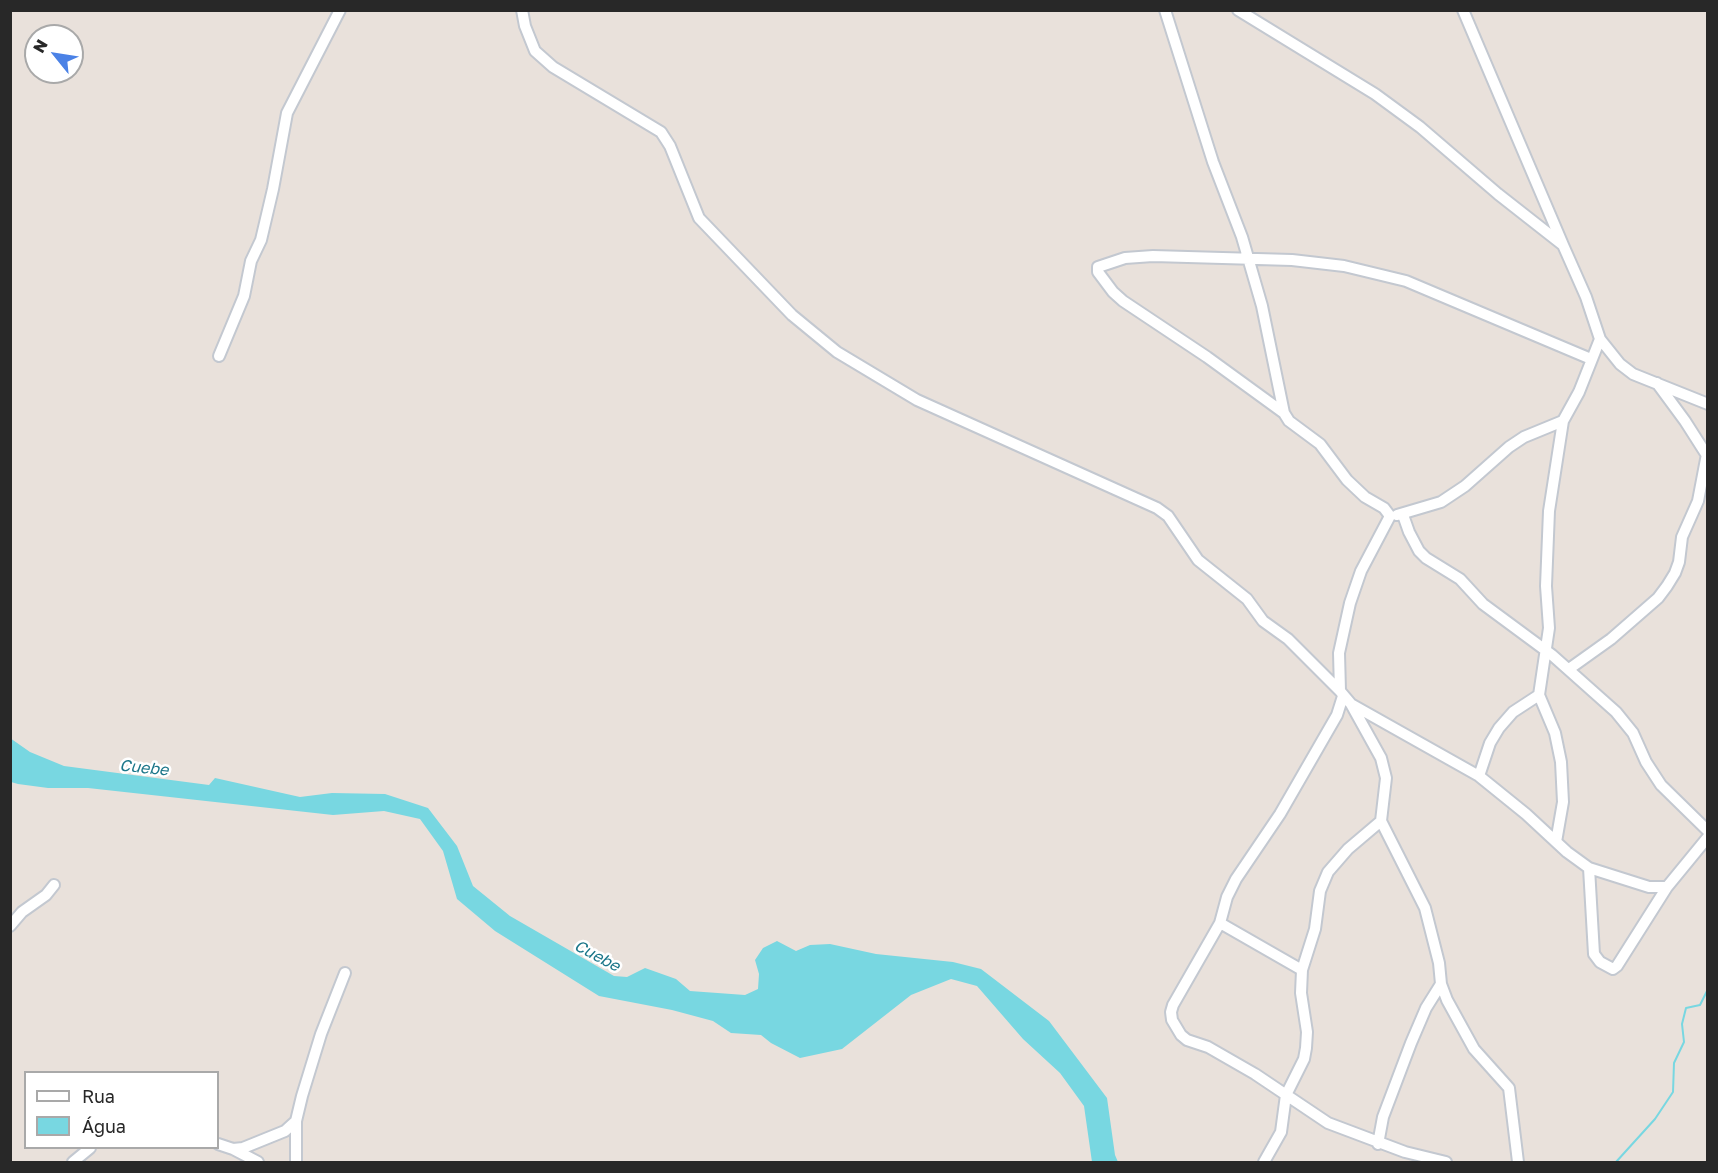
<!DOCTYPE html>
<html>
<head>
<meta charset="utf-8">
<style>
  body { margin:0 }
  #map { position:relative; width:1718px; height:1173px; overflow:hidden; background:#e9e1db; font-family:"Golos Text",sans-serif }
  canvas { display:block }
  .frame { position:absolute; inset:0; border:12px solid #282828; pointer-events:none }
  .legend { position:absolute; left:24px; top:1071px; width:195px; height:78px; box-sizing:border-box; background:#fff; border:2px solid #a9a9a9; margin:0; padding:8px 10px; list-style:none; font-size:18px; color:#282828 }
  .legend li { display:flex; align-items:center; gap:12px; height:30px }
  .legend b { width:30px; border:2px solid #a9a9a9 }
  .north { position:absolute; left:24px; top:24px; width:60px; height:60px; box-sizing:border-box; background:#fff; border:2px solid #a9a9a9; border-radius:50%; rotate:300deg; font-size:16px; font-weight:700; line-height:24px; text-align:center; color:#282828 }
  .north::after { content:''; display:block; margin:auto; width:21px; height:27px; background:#4b82e6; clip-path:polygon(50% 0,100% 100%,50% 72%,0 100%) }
</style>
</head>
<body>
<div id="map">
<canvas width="1718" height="1173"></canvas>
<div class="frame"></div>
<ul class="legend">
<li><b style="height:8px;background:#fff"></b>Rua</li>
<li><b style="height:16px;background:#78d7e1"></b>Água</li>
</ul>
<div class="north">N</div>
</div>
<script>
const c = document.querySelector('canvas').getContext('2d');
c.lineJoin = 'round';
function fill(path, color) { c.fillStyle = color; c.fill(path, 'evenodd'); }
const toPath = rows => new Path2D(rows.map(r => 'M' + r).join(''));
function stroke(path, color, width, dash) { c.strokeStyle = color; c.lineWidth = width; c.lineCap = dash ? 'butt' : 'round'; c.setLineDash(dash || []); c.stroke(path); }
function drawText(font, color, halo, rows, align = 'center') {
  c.font = font + ' "Golos Text",sans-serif'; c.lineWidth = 5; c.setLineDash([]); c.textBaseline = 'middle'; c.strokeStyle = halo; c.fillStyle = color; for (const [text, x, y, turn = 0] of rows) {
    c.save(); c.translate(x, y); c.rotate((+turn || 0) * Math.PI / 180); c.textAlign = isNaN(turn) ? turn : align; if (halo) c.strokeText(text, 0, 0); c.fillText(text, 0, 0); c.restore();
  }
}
fill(toPath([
  [10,738,30,752,64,766,209,785,215,778,300,797,332,793,385,794,428,808,457,846,473,886,510,916,614,976,627,977,645,968,676,979,690,991,745,995,758,989,759,974,755,960,763,948,777,941,796,951,810,945,830,944,876,954,953,962,981,969,1049,1021,1107,1098,1115,1155,1118,1162,1092,1162,1084,1106,1060,1073,1023,1039,977,986,951,979,911,995,842,1049,800,1058,771,1043,761,1035,731,1033,713,1021,672,1010,599,996,495,931,457,899,443,851,420,819,384,811,333,815,88,788,48,788,18,784,11,782]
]), '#78d7e1');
stroke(toPath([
  [1616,1162,1655,1119,1673,1092,1674,1063,1684,1042,1682,1024,1686,1008,1700,1005,1708,989]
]), '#78d7e1', 2);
const minor = toPath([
  [522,10,525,26,535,51,553,67,661,132,670,146,699,218,792,315,837,352,917,400,1157,508,1168,516,1198,560,1247,599,1263,621,1288,639,1340,691],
  [1165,10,1213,162,1242,237,1262,306,1284,413,1289,421,1320,444,1347,480,1365,497,1384,508,1390,516],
  [1238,10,1375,94,1420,127,1498,194,1563,245,1586,297,1600,339,1620,364,1633,374,1708,404],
  [1463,10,1563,245],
  [219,356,244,296,251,261,261,240,273,189,287,113,340,10],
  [1657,383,1685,421,1708,457],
  [1284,413,1207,357,1123,301,1113,292,1098,272,1098,267,1125,258,1153,256,1292,260,1344,266,1406,281,1591,359],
  [1397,515,1441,502,1465,486,1509,447,1524,437,1563,421],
  [1403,515,1409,532,1419,551,1426,558,1460,579,1483,604,1552,655,1616,712,1633,733,1646,762,1661,785,1708,831],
  [1390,516,1361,571,1350,603,1339,653,1340,691,1351,704,1381,758,1386,778,1381,821,1425,908,1439,963,1441,984,1447,1000,1474,1049,1509,1088,1518,1162],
  [1569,669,1611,639,1658,598,1667,586,1675,573,1679,562,1682,537,1698,501,1707,454],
  [1343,696,1337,715,1280,814,1236,879,1227,897,1220,923,1173,1005,1171,1012,1172,1020,1181,1035,1187,1040,1208,1047,1255,1074,1328,1123,1405,1152,1446,1162],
  [1351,704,1479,776,1526,814,1567,852,1589,868,1649,887,1667,887],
  [1479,776,1490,743,1499,728,1513,712,1539,695],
  [1556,842,1563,802,1561,762,1555,733,1539,695,1549,628,1546,586,1549,511,1563,421,1579,392,1600,339],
  [1589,868,1594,954,1600,962,1613,969,1617,966,1667,887,1708,837],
  [1220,923,1302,970],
  [10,926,22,912,46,895,54,885],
  [218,1144,233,1149,258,1162],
  [1378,1144,1383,1117,1411,1043,1426,1008,1441,984],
  [233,1149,243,1148,285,1131,296,1121],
  [73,1162,90,1148],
  [296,1162,296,1121,302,1096,321,1034,345,973],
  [1264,1162,1281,1132,1286,1095,1304,1059,1306,1048,1307,1032,1301,993,1302,970,1315,929,1320,891,1328,872,1348,849,1381,821]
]);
stroke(minor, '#c3c8d0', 14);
stroke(minor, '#fff', 10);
drawText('italic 16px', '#1b7689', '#fff', [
  ["Cuebe",144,768,6],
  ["Cuebe",597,956,28]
]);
</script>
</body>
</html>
